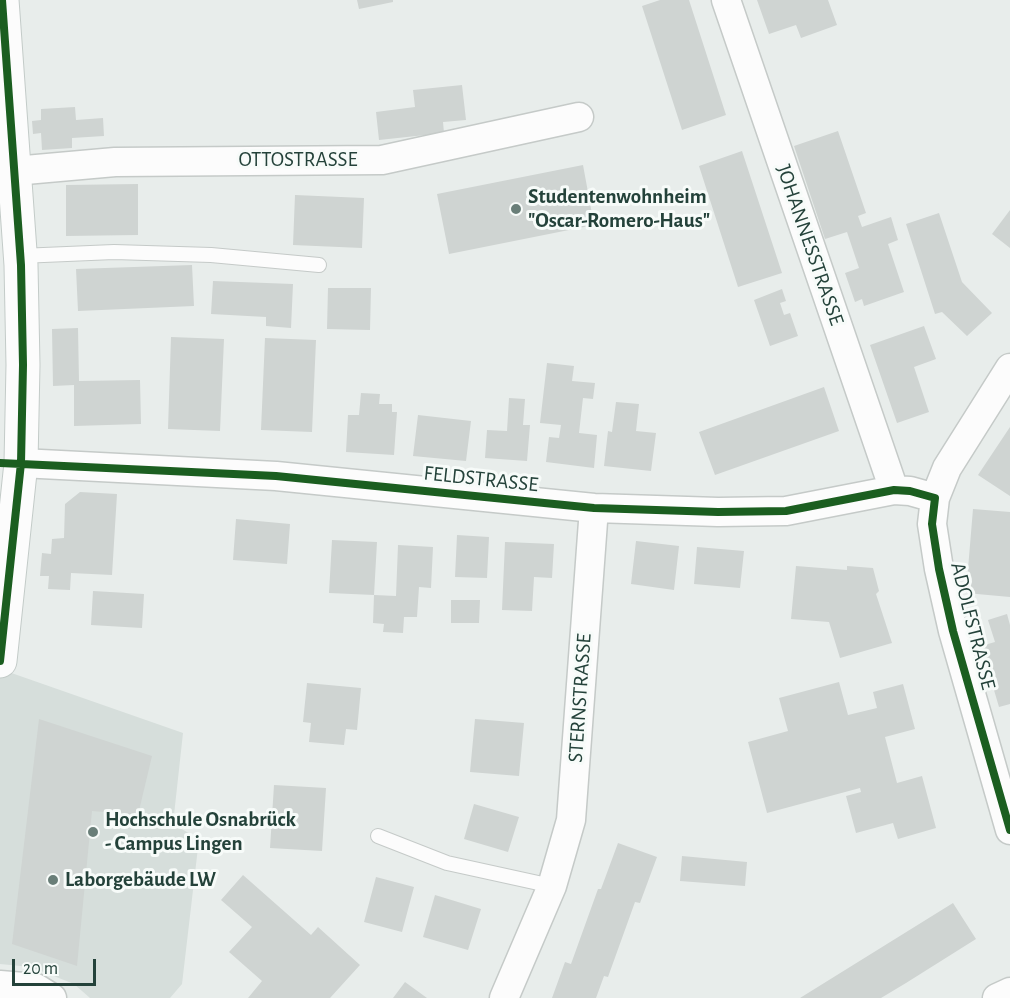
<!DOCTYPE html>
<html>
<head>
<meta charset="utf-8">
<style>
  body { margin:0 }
  #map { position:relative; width:1010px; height:998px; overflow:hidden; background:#e8edeb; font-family:"Alegreya Sans",sans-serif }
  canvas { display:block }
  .scale { position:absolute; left:12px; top:959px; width:84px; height:27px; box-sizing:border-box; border:3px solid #24423a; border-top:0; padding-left:8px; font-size:18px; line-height:21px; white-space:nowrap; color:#24423a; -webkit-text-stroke:4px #f7fbf9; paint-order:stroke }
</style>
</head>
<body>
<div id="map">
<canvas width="1010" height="998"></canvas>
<div class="scale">20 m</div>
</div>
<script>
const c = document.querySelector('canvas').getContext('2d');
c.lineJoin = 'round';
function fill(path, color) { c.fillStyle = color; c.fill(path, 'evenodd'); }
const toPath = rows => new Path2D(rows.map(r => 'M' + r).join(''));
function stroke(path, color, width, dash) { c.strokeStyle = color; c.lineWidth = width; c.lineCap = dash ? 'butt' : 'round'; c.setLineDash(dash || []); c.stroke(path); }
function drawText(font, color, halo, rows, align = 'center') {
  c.font = font + ' "Alegreya Sans",sans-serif'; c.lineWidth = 6; c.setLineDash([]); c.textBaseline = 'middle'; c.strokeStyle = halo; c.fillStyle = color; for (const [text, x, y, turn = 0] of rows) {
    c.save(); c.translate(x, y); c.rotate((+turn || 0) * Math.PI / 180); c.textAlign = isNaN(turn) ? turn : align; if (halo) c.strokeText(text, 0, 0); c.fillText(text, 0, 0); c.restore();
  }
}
fill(toPath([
  [0,669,183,733,173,824,199,839,182,984,170,998,90,998,74,984,31,967,0,964]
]), '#d6dedb');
fill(toPath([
  [357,0,393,0,393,2,359,9],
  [660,0,689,0,726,115,682,130,642,6],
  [757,0,828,0,837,25,801,38,796,25,769,34],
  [462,85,466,120,443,122,444,133,379,140,376,112,415,107,413,90],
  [75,107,76,120,103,118,104,136,72,138,72,148,42,150,41,133,33,134,32,121,41,120,41,109],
  [838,131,866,213,858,216,862,227,891,217,898,240,888,244,904,292,864,306,862,299,855,302,845,273,859,268,847,232,825,239,794,146],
  [742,151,782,273,738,287,699,166],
  [583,165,594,225,449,254,437,194],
  [138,184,138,235,66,236,66,185],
  [295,195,364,198,362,248,293,245],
  [1010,210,1010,248,992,234],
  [939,213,962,282,992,313,967,336,942,312,935,314,906,224],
  [192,265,194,306,78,311,76,269],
  [213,281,293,284,291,328,266,326,266,317,211,314],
  [328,288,371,288,370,330,327,329],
  [782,289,786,301,780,303,784,315,790,313,798,336,770,346,754,300],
  [924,326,936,359,914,367,929,412,897,423,870,345],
  [78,328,79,381,140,380,141,424,74,426,74,385,53,386,52,329],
  [171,337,224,339,220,431,168,429],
  [265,338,316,340,312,432,261,430],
  [547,363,574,366,572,381,595,383,593,399,583,398,579,433,597,435,594,468,546,462,549,437,559,438,561,425,540,423],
  [824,387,839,431,715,475,699,432],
  [361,393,380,394,379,404,392,404,392,412,397,412,394,455,346,452,348,415,359,415],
  [509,398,525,399,523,425,530,425,527,461,485,458,487,430,507,431],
  [616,402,639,404,636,431,656,433,651,471,604,466,608,431,612,432],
  [418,415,471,421,466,461,413,456],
  [1010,427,1010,496,978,475],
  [80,492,117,494,112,575,71,573,70,590,48,589,49,576,40,576,42,553,51,554,52,539,64,538,65,504],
  [973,509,1010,512,1010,597,966,593],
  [236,519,290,524,287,564,233,560],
  [457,535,489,537,487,578,455,577],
  [332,540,377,542,374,595,329,593],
  [636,541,679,546,674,590,631,584],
  [505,542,554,544,552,578,534,577,532,611,502,610],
  [398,545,433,547,431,588,419,587,417,617,404,617,403,633,383,632,384,624,373,623,374,595,396,596],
  [697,547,744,551,740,588,694,584],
  [796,566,847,570,847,566,873,568,879,591,876,594,892,643,840,658,829,622,791,619],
  [93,591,144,594,142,628,91,625],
  [451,600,480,600,479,623,451,623],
  [1007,614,1010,625,1010,704,999,707,981,646,995,642,988,620],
  [839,682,848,715,877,708,873,692,903,684,915,729,885,737,897,783,922,776,936,828,898,839,893,823,856,833,846,796,861,792,860,788,767,813,748,742,788,731,779,698],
  [307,683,361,688,357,730,346,729,344,745,309,742,311,723,303,722],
  [39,719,152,756,138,815,92,811,77,966,12,944],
  [475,719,524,723,519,776,470,772],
  [274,785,326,788,322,851,270,848],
  [474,804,519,817,508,852,464,839],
  [618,843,657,857,640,903,635,902,608,977,604,976,596,998,552,998,565,962,571,964,598,889,601,889],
  [682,856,747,862,745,886,680,881],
  [243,875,311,935,318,927,360,965,330,998,248,998,262,981,229,952,252,927,221,900],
  [376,877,414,887,402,932,364,922],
  [435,895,481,909,468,950,423,937],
  [953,903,976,939,906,983,881,998,800,998],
  [405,982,427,998,393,998]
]), '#cfd4d2');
const service = toPath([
  [20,256,114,252,211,255,319,265],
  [378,836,447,863,552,886]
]);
const minor = toPath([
  [726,0,894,490],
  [14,171,115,162,382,160,579,117],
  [1010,368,947,468,935,498,932,524,939,569,953,631,1010,830],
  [21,463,276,476,594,508,718,512,786,511,894,490,910,491,935,498],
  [0,985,36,988,52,998],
  [504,998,552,886,571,820,594,508],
  [997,998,1010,992]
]);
const secondary = toPath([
  [0,661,21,463,23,365,21,265,2,0]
]);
stroke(service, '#c5cac8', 16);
stroke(minor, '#c5cac8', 31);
stroke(secondary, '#c3cbc8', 35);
stroke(service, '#fcfcfc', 14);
stroke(minor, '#fcfcfc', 28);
stroke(secondary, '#fcfcfc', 33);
stroke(toPath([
  [0,463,276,476,594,508,718,512,786,511,894,490,910,491,935,498,932,524,939,569,953,631,1010,830],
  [0,661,21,463,23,365,21,265,2,0]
]), '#1b5e20', 8);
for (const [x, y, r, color] of [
  [516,209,6,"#697e78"],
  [93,832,6,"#697e78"],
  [53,880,6,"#697e78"]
]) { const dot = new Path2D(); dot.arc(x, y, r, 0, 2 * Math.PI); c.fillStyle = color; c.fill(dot); stroke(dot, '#f7fbf9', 2); }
drawText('21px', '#24423a', '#f7fbf9', [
  ["OTTOSTRASSE",298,160],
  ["JOHANNESSTRASSE",810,245,71],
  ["FELDSTRASSE",481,479,6],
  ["ADOLFSTRASSE",973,626,76],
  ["STERNSTRASSE",580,698,-86]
]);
drawText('bold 21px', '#24423a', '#f7fbf9', [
  ["Studentenwohnheim",528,197],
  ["\"Oscar-Romero-Haus\"",528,221],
  ["Hochschule Osnabrück",105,820],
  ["- Campus Lingen",105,844],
  ["Laborgebäude LW",65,880]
], 'left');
</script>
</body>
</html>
